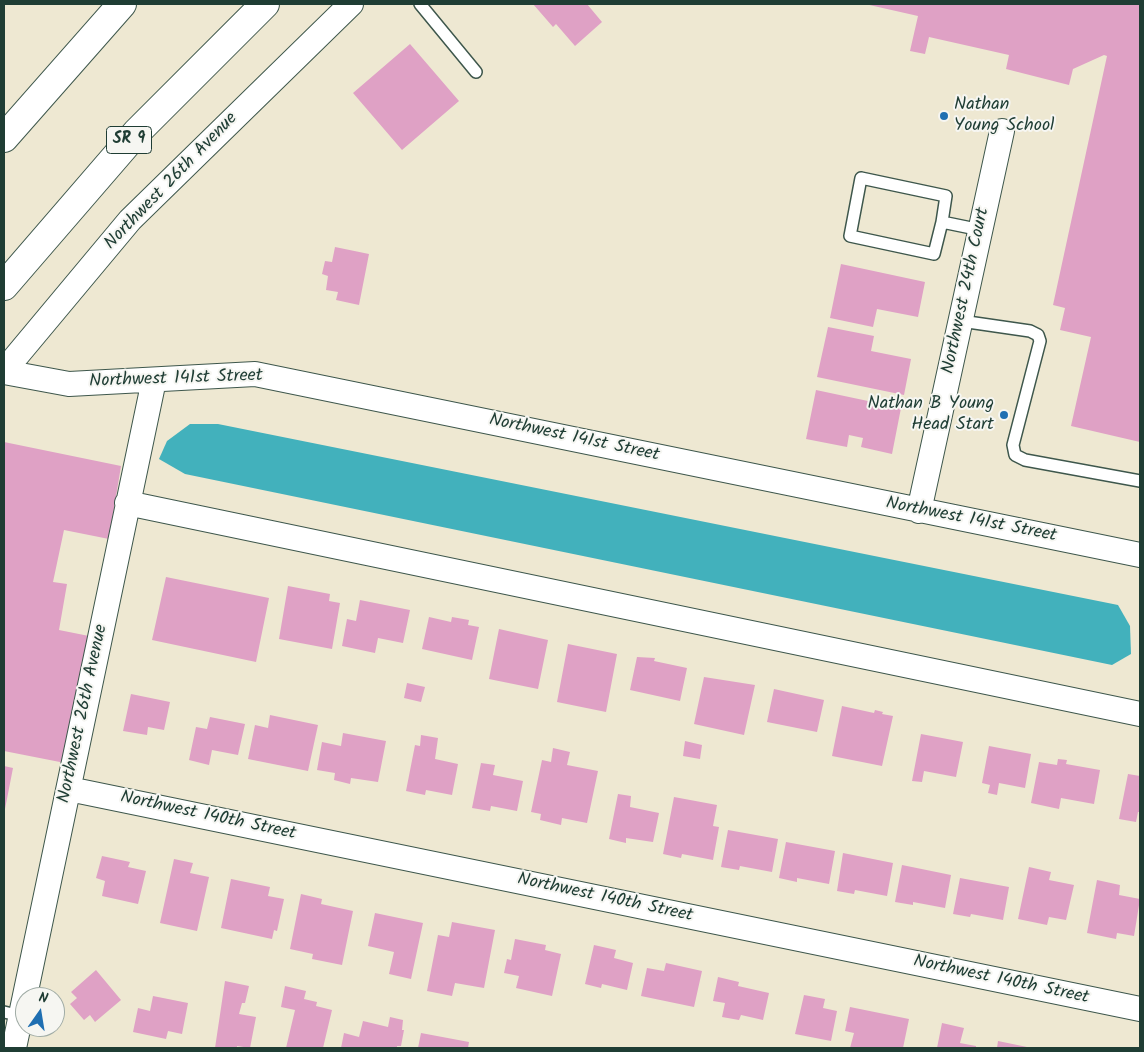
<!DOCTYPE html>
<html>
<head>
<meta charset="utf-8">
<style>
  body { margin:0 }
  #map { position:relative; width:1144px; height:1052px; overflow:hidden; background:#eee8d2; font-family:Kalam,sans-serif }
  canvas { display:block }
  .frame { position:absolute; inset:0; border:5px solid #1f3d34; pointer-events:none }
  .north { position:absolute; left:15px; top:987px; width:50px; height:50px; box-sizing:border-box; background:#f6f6f2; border:1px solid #a0aca6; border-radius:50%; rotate:13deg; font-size:14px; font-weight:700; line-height:20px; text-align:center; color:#1f3d34 }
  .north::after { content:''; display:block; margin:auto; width:18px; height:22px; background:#1f6fb2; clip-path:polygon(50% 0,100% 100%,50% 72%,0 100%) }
</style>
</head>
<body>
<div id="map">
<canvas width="1144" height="1052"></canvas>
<div class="frame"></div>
<div class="north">N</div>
</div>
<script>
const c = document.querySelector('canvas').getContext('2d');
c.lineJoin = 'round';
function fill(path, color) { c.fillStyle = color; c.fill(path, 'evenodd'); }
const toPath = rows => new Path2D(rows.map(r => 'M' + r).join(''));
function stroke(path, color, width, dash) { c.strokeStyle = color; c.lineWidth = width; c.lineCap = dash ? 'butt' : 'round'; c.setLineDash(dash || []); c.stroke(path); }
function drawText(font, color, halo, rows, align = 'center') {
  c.font = font + ' Kalam,sans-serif'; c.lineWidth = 4; c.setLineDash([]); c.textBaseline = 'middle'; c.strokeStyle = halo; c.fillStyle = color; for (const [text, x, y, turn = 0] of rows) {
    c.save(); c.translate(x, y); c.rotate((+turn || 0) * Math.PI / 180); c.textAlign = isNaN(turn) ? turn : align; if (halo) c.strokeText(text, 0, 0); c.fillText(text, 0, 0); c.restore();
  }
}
fill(toPath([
  [190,424,218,424,1118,605,1130,626,1131,654,1112,665,185,474,159,459,167,441]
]), '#42b1bc');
fill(toPath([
  [533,4,587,4,602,22,575,46,556,24,553,27],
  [865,4,1140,4,1140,442,1071,426,1091,337,1060,330,1065,308,1053,305,1107,56,1104,55,1073,69,1069,85,1006,69,1009,55,929,37,925,54,910,51,918,16],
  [410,44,459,101,402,150,353,93],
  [335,247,369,254,359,305,336,300,338,292,326,290,328,276,322,274,325,261,332,262],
  [841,264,925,282,918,317,877,309,873,327,830,318],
  [828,327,874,336,871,351,911,359,904,395,817,377],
  [816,390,901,408,892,454,861,447,863,438,849,435,847,447,806,439],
  [4,442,121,466,109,539,64,530,53,582,67,584,59,630,89,636,65,763,4,751],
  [166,577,269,598,256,662,152,640],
  [288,586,330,594,329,601,340,603,332,649,279,639],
  [360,600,410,610,403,643,378,638,375,653,342,646,347,619,356,621],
  [429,617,451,622,452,617,469,620,468,625,479,627,472,660,422,649],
  [499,629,548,640,538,689,489,679],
  [568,644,617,654,606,712,557,702],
  [637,657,655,658,654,661,687,668,680,701,630,690],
  [704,677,755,685,744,735,694,724],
  [407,683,425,687,421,702,404,698],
  [774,689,824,700,817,732,767,722],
  [131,694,170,702,164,730,148,727,147,735,123,731],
  [842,706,874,713,875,710,883,712,882,714,893,716,882,766,832,756],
  [270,715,318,725,308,771,248,759,255,725,268,728],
  [210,717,245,724,238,755,212,750,209,765,189,760,196,727,207,729],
  [343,733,386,741,378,782,351,778,350,784,334,780,335,773,317,770,322,742,341,746],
  [921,734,963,742,956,777,924,771,922,782,912,781],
  [421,735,438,738,435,759,458,764,452,795,426,790,425,795,406,791,415,745,420,746],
  [685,741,702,745,700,759,683,756],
  [989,746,1031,754,1025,788,999,783,997,795,988,793,990,785,982,783],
  [553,748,570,752,567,765,598,771,587,823,562,818,561,825,540,820,541,814,531,812,542,760,551,762],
  [1058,759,1067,760,1066,764,1100,770,1094,804,1061,798,1059,809,1031,803,1039,762,1057,765],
  [481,763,495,765,493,775,523,781,517,811,491,806,490,811,472,808],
  [4,766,13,768,5,809,4,809],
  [1128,774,1140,776,1140,812,1138,812,1136,822,1119,819],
  [618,794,631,796,630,807,659,813,653,842,626,838,626,843,609,839],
  [674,797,717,805,713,826,719,827,713,860,682,854,681,858,663,854],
  [728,830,778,839,772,872,740,866,739,870,721,867],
  [786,842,835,851,829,884,797,878,797,882,779,878],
  [843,853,893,863,887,896,855,890,854,894,837,891],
  [102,856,130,862,128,867,146,871,138,904,102,896,105,881,96,878],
  [174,859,193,863,190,873,209,877,197,931,160,923],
  [902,865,951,875,945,908,913,902,913,905,895,902],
  [1029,867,1051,872,1049,880,1074,885,1066,920,1049,917,1047,925,1018,919],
  [960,878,1009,887,1003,920,971,914,970,917,953,914],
  [231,879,270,887,268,896,284,899,277,931,274,930,272,939,221,928],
  [1097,880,1120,885,1119,895,1140,899,1134,936,1117,933,1116,939,1087,933],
  [301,894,322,899,321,904,353,911,342,965,312,959,313,954,290,949],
  [375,913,423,923,411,979,389,974,394,952,368,946],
  [452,922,495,930,484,988,455,983,452,996,427,991,438,935,449,937],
  [515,939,546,945,545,950,561,954,552,996,516,988,519,976,504,973,507,959,511,960],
  [594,945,616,950,614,958,633,963,627,990,602,984,601,988,585,984],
  [666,963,702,971,694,1007,641,996,647,968,664,971],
  [96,970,121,1000,95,1022,90,1015,84,1020,70,1004,77,998,71,992],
  [718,977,739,982,738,986,769,993,763,1020,741,1015,739,1020,722,1017,725,1003,713,1001],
  [225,981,249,986,245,1003,242,1003,239,1014,256,1017,250,1048,237,1046,237,1048,215,1048],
  [285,986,306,991,304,999,317,1002,316,1006,332,1010,323,1048,286,1048,295,1010,281,1007],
  [804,995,825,999,823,1008,837,1011,831,1041,795,1034],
  [153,996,188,1003,182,1034,168,1031,166,1039,133,1032,138,1008,150,1011],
  [850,1007,909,1019,903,1048,850,1048,854,1033,845,1031],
  [390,1017,403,1020,402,1030,404,1030,401,1046,397,1046,397,1048,341,1048,344,1033,359,1037,363,1021,388,1027],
  [942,1023,964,1028,960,1043,976,1046,976,1048,937,1048],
  [421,1033,469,1042,468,1048,418,1048],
  [998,1041,1027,1047,1027,1048,997,1048]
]), '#dfa1c5');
const service = toPath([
  [420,4,476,72],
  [942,222,934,254,850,236,861,178,946,196,942,222,981,230],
  [961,321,1030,331,1038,335,1040,341,1013,445,1015,455,1025,460,1140,481],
  [4,1012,21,1016]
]);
const minor = toPath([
  [4,371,130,220,351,4],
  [4,372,69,384,255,374,1140,555],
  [127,503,1140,714],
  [919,511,1002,131],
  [69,789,1140,1009],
  [14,1048,154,380]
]);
const primary = toPath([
  [4,138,122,4],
  [4,286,137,132,265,4]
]);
stroke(service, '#3e574c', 14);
stroke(minor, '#3e574c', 26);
stroke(primary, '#3e574c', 30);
stroke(service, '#fff', 11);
stroke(minor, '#fff', 24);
stroke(primary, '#fff', 28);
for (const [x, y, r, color] of [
  [944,116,5,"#1f6fb2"],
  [1004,415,5,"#1f6fb2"]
]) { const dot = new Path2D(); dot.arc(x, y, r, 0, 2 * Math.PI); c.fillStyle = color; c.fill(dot); stroke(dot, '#f6f6f2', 2); }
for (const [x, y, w] of [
  [129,140,45]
]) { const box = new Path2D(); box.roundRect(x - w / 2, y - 13.5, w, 27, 4); c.fillStyle = '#f6f6f2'; c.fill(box); stroke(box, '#1f3d34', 1); }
drawText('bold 16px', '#1f3d34', null, [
  ["SR 9",129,140]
]);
drawText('18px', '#1f3d34', '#f6f6f2', [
  ["Nathan",954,106],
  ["Young School",954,127],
  ["Nathan B Young",994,405,"right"],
  ["Head Start",994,426,"right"]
], 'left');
drawText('18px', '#1f3d34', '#f6f6f2', [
  ["Northwest 26th Avenue",172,182,-46],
  ["Northwest 24th Court",967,291,-78],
  ["Northwest 141st Street",176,380,-2],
  ["Northwest 141st Street",574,439,12],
  ["Northwest 141st Street",971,521,11],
  ["Northwest 26th Avenue",84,714,-78],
  ["Northwest 140th Street",208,817,12],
  ["Northwest 140th Street",605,899,12],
  ["Northwest 140th Street",1001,981,12]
]);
</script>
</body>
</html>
